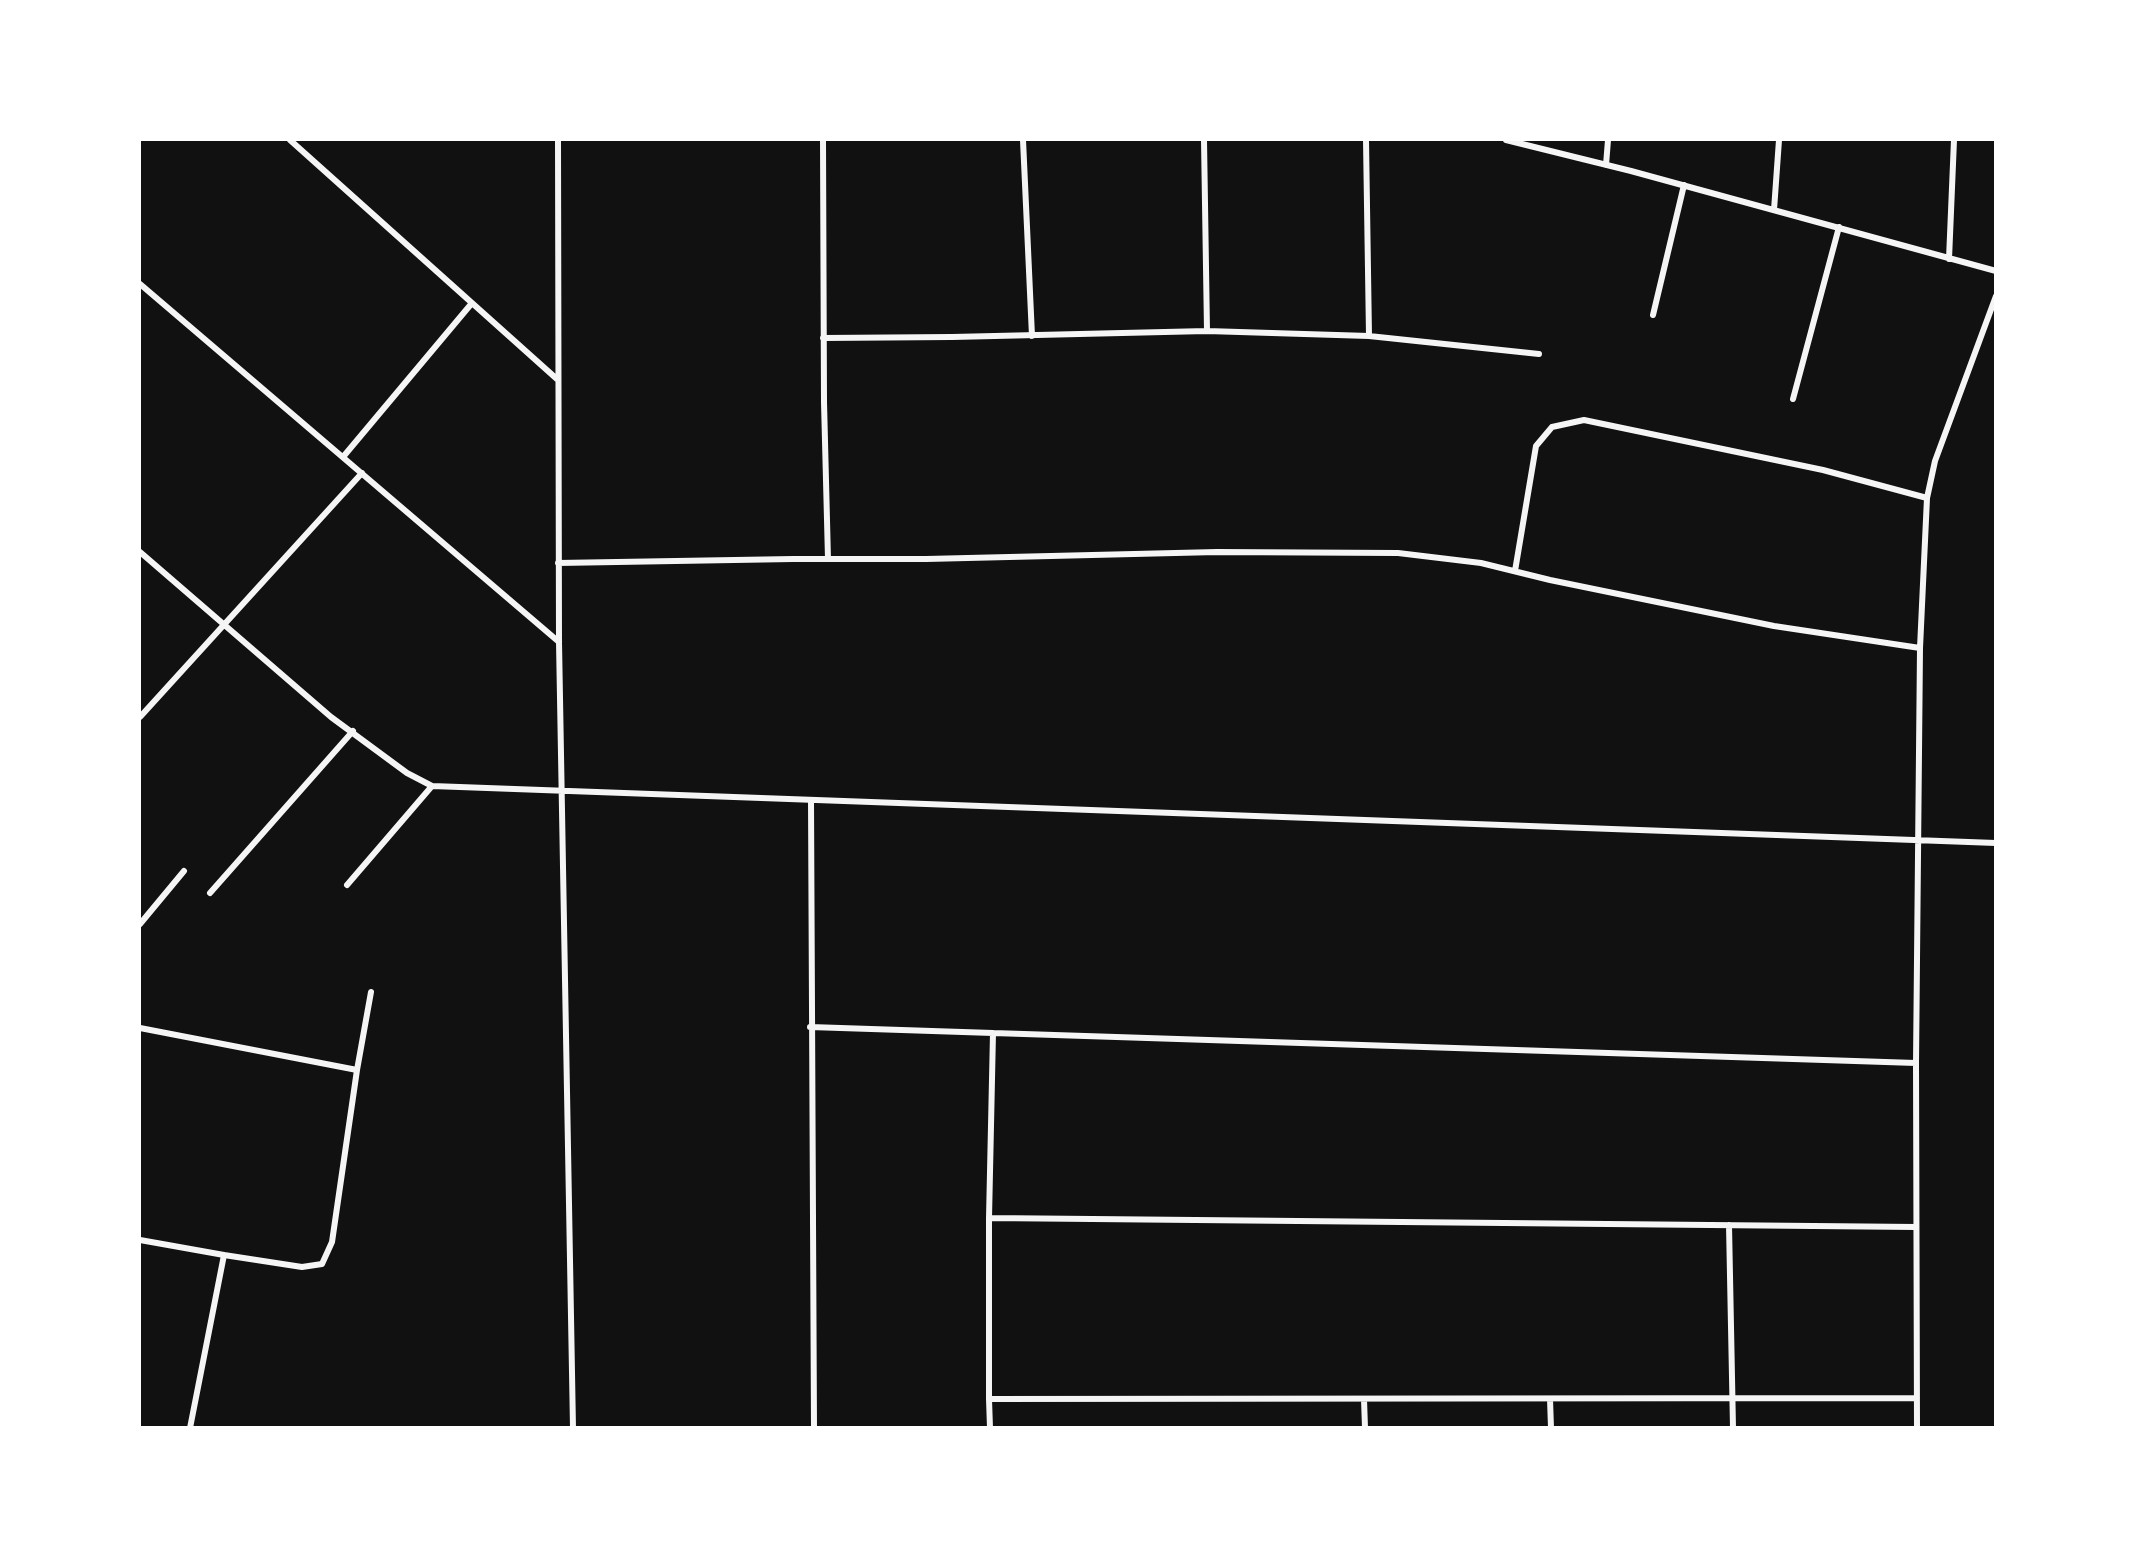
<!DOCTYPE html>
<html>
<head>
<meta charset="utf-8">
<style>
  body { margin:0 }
  #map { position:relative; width:2135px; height:1567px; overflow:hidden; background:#111; font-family:Figtree,sans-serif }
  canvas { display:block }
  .frame { position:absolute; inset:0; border:141px solid #fff; pointer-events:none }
</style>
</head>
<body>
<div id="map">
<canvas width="2135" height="1567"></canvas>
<div class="frame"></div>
</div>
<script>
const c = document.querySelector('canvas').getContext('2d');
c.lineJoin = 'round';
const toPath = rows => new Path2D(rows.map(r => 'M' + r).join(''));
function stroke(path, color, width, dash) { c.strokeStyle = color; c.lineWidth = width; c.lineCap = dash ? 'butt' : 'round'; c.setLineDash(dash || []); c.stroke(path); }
stroke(toPath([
  [290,140,558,380],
  [558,140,559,642,573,1428],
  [823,140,824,402,828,559],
  [1023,140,1032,336],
  [1204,140,1207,331],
  [1366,140,1369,336,1539,354],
  [1506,140,1631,171,1996,271],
  [1606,165,1608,140],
  [1774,210,1779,140],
  [1949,259,1954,140],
  [140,284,559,642],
  [1653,315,1684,185],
  [823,338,952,337,1207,331,1369,336],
  [1793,399,1839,227],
  [343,457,472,303],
  [140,552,331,717,407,773,432,786,1996,843],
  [558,563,793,559,926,559,1217,552,1398,553,1481,563,1550,580,1774,626,1920,648],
  [1515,571,1536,446,1552,427,1584,420,1823,470,1927,498],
  [140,717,362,473],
  [811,800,814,1428],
  [347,885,432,786],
  [210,893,353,731],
  [140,924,184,871],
  [810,1027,993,1033,989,1218],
  [140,1028,357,1070],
  [993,1033,1916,1063],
  [1729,1225,1733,1428],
  [1916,1227,989,1218,989,1399,1917,1398],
  [140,1240,224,1255,302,1267,322,1264,332,1242,357,1070,371,992],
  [989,1399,990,1428],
  [1364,1399,1365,1428],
  [1550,1399,1551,1428],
  [190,1428,224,1255],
  [1917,1428,1916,1063,1920,648,1927,498,1935,461,1996,296]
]), '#f5f5f5', 6);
</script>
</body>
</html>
